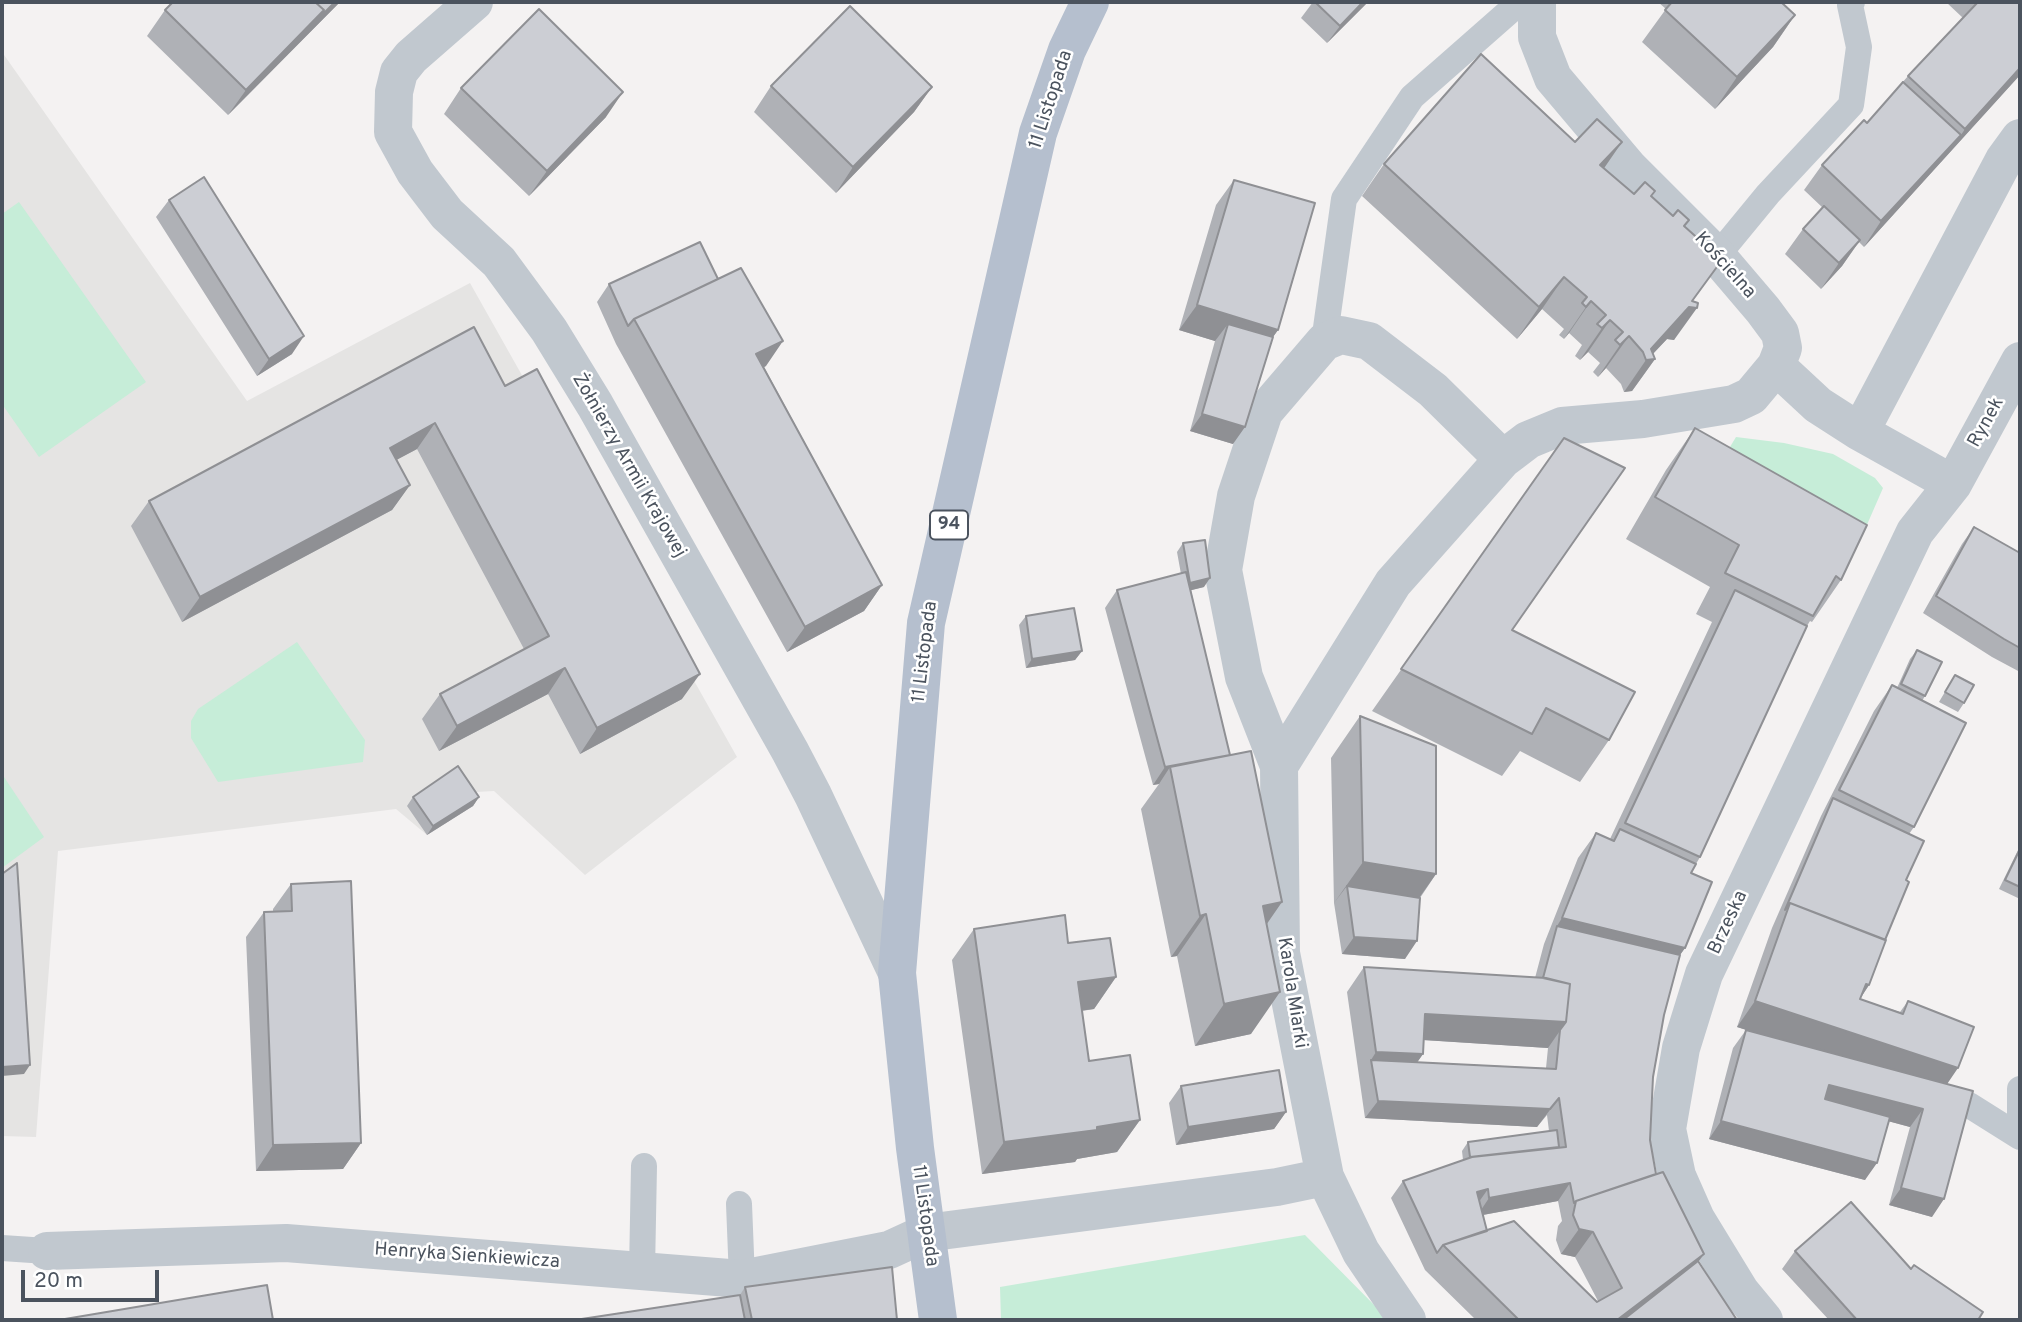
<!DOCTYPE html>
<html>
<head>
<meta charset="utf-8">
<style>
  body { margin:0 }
  #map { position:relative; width:2022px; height:1322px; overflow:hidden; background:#f4f2f2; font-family:Overpass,sans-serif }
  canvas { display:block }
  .frame { position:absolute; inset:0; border:4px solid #4b535e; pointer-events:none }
  .scale { position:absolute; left:21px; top:1270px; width:138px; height:32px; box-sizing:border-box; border:4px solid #4b535e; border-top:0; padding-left:9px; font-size:21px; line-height:24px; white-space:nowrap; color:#4b535e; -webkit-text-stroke:5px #fff; paint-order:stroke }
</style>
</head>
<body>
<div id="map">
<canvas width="2022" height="1322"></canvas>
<div class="frame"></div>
<div class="scale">20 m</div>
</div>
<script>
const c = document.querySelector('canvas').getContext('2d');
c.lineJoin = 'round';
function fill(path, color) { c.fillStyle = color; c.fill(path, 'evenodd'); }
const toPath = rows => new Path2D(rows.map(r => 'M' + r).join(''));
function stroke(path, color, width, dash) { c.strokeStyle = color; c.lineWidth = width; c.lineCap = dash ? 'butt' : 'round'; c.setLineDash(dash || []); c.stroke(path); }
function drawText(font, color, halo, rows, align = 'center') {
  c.font = font + ' Overpass,sans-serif'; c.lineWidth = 5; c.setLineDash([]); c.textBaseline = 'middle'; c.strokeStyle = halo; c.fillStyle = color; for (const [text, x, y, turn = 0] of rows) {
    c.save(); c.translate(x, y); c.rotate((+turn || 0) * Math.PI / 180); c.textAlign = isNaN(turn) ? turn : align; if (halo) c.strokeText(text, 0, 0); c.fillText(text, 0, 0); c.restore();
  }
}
fill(toPath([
  [2,52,247,401,470,283,737,757,585,875,494,791,476,792,427,835,396,809,58,851,36,1137,2,1136]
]), '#e5e4e3');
fill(toPath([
  [19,202,146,382,39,457,2,404,2,214],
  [1736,437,1784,443,1833,454,1875,478,1883,488,1866,527,1707,485],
  [297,642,365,740,363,762,218,782,191,738,191,721,198,709],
  [2,774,44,837,2,868],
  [1305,1235,1389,1320,1001,1320,1000,1287]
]), '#c6edd8');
stroke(toPath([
  [1717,256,1768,194,1851,105,1859,47,1850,5,1852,2],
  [1324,342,1344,199,1412,97,1520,2],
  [2020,1089,2020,1115],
  [1969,1105,2020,1137],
  [739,1204,742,1279],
  [2,1248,47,1251],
  [642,1271,644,1166]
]), '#c1c8cf', 26);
stroke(toPath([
  [474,2,411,57,399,72,394,92,393,132,415,172,447,214,499,262,549,330,595,405,790,751,813,795,897,973],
  [1776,366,1818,405,1860,432,1953,484],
  [1860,432,2004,160,2020,138],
  [1279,766,1393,583,1503,459,1528,440,1562,426,1643,419,1734,404,1751,396,1776,366,1783,348,1780,333,1763,310,1717,256,1629,168,1553,78,1537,37,1537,2],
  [47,1251,286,1243,742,1279,889,1250,926,1233,1277,1187,1325,1177],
  [1407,1320,1361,1252,1325,1177,1281,953,1279,766,1244,677,1223,570,1236,496,1264,412,1324,342,1341,335,1369,341,1433,390,1503,459],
  [1764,1320,1740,1291,1696,1219,1677,1176,1667,1129,1681,1048,1704,974,1915,532,1953,484,2020,361]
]), '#c1c8cf', 38);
stroke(toPath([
  [938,1320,915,1148,897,973,926,623,1038,133,1067,50,1090,2]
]), '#b5bfce', 38);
fill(toPath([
  [173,2,340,2,228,115,147,36,165,10],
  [1313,2,1368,2,1327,43,1301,18],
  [1658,2,1781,2,1795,15,1773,47,1715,109,1642,42,1666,9],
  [1946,2,2020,2,2020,75,1864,247,1859,242,1842,266,1821,289,1785,254,1803,229,1823,208,1804,190,1822,165,1867,123,1908,76,1963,18],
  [771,86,932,87,914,112,836,193,754,112],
  [461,88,606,117,529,196,444,114],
  [1575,142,1622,142,1604,168,1634,194,1651,197,1684,227,1692,301,1674,340,1667,339,1653,354,1655,359,1632,391,1624,392,1621,384,1606,368,1598,377,1593,372,1600,363,1588,352,1580,360,1575,356,1582,345,1569,333,1564,339,1559,335,1564,329,1542,309,1517,339,1362,196,1384,164],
  [1234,180,1278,330,1273,337,1233,444,1190,431,1215,341,1179,330,1216,205],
  [169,200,292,354,257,376,156,217],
  [718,279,766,366,764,367,882,585,864,611,787,652,616,344,597,302,609,284],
  [505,386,682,699,580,754,548,694,439,751,422,719,440,694,524,649,417,449,396,460,410,485,392,510,182,622,131,526,149,501],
  [1695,428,1841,580,1812,622,1810,621,1807,626,1700,857,1696,864,1691,873,1685,948,1680,955,1664,1015,1653,1077,1650,1140,1656,1174,1704,1254,1698,1261,1737,1320,1476,1320,1425,1270,1391,1198,1403,1181,1463,1160,1462,1151,1468,1142,1549,1131,1547,1115,1537,1127,1365,1118,1347,992,1364,967,1535,978,1544,944,1578,858,1596,833,1610,839,1712,622,1696,614,1710,587,1626,539,1666,470],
  [1424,1040,1548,1048,1546,1068,1417,1062,1423,1054],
  [1558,1201,1562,1221,1558,1226,1556,1240,1561,1254,1575,1257,1598,1301,1597,1302,1487,1231,1483,1215],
  [1564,438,1512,630,1609,740,1580,782,1520,751,1502,776,1372,711],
  [1974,527,2020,553,2020,672,1992,657,1923,613,1962,544],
  [1183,543,1204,587,1191,590,1266,924,1251,1034,1195,1046,1177,956,1171,957,1141,809,1159,784,1153,785,1105,608,1117,590,1181,574,1177,552],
  [1026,616,1082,651,1075,660,1026,668,1019,625],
  [1917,650,1925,696,1922,701,1914,827,1909,834,1906,880,1869,985,1860,999,1900,1012,1908,1001,1947,1084,1932,1217,1889,1205,1910,1127,1888,1121,1865,1180,1709,1139,1733,1048,1746,1030,1760,1034,1737,1027,1772,928,1821,816,1874,711,1892,685,1897,688,1910,659],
  [1955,675,1964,703,1958,712,1939,702],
  [1360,716,1436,874,1420,898,1405,959,1342,954,1334,903,1331,758],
  [413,797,479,797,473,806,427,835,407,806],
  [2020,846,2020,899,1999,889],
  [291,884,361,1143,343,1169,256,1171,246,937,264,912,273,912,273,909],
  [974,929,1068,943,1116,977,1094,1009,1082,1011,1089,1061,1140,1120,1117,1152,1077,1159,1075,1162,982,1174,952,960],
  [1181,1086,1286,1112,1274,1129,1176,1145,1169,1103],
  [1795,1251,1911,1269,1978,1320,1829,1320,1782,1269],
  [745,1287,897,1320,575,1320,740,1295]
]), '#afb1b6');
fill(toPath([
  [335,2,340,2,228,115,246,90,324,10],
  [1363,2,1368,2,1327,43,1340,26],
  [1795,15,1773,47,1715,109,1737,77],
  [2020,68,2020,75,1864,247,1881,221,1961,135,1965,129],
  [932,87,914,112,836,193,853,167],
  [623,92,606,117,529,196,547,171],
  [1622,142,1600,174,1600,165],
  [1860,240,1842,266,1821,289,1839,263],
  [1722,260,1685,311,1689,307,1697,308,1674,340,1667,339,1647,360,1655,359,1632,391,1624,392,1646,360,1651,349],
  [1564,277,1542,309,1517,339,1539,307],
  [1591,301,1569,333,1564,339,1586,307],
  [1197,305,1278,330,1260,355,1228,324,1215,341,1179,330],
  [1610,320,1588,352,1580,360,1602,328],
  [304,336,292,354,257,376,269,359],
  [1629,336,1606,368,1598,377,1620,345],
  [783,341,766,366,739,380,756,354],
  [1202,414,1245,427,1233,444,1190,431],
  [435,423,417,449,372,473,390,448],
  [410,485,392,510,182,622,200,597],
  [1210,578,1204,587,1184,592,1190,583],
  [882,585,864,611,787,652,805,627],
  [1082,651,1075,660,1026,668,1032,659],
  [565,668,548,694,439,751,457,726],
  [700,674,682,699,580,754,597,728],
  [1230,755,1170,767,1159,784,1153,785,1165,767],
  [479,797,473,806,427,835,433,826],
  [1363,862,1436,874,1407,915,1347,886,1334,903],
  [1282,902,1253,944,1263,906],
  [1206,914,1177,956,1171,957,1200,916],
  [1562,918,1685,948,1667,973,1557,926],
  [1354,937,1417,941,1405,959,1342,954],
  [1116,977,1094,1009,1055,1014,1078,982],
  [1866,984,1869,985,1852,1011],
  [1280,992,1251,1034,1195,1046,1224,1004],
  [1755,1001,1958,1068,1941,1093,1737,1027],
  [1425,1014,1566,1022,1548,1048,1407,1039],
  [1376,1052,1423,1054,1405,1080,1371,1060],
  [30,1065,24,1074,2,1076,2,1067],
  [1829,1085,1923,1109,1910,1127,1817,1102],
  [1559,1098,1537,1127,1365,1118,1378,1101],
  [1286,1112,1274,1129,1176,1145,1188,1127],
  [1140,1120,1117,1152,1077,1159,1075,1162,982,1174,1004,1142],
  [1721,1121,1877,1163,1865,1180,1709,1139],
  [361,1143,343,1169,256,1171,273,1145],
  [1570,1183,1558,1201,1477,1216,1489,1198],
  [1901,1188,1944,1199,1932,1217,1889,1205],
  [1488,1189,1476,1206,1477,1192],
  [1579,1229,1593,1232,1575,1257,1561,1254],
  [1704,1254,1686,1279,1632,1320,1617,1320]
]), '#8f9094');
const building = toPath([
  [173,2,315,2,324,10,246,90,165,10,173,2],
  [315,2,335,2,319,18,324,10,315,2],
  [1315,2,1363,2,1340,26,1315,2],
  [1672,2,1781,2,1795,15,1737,77,1665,10,1672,2],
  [1978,2,2020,2,2020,68,1965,129,1908,76,1978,2],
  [850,6,932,87,853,167,771,86,850,6],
  [539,9,623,92,547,171,461,88,539,9],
  [1481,54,1575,142,1597,119,1622,142,1600,165,1634,194,1645,182,1655,191,1651,196,1673,216,1678,210,1689,220,1684,226,1722,260,1692,301,1698,303,1697,308,1689,307,1651,349,1655,359,1646,360,1643,352,1629,336,1620,345,1615,340,1623,332,1610,320,1602,328,1597,324,1606,315,1591,301,1586,307,1582,303,1587,297,1564,277,1539,307,1384,164,1481,54],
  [1903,82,1961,135,1881,221,1822,165,1864,120,1867,123,1903,82],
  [204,177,304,336,269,359,169,200,204,177],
  [1234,180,1315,203,1278,330,1197,305,1234,180],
  [1824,206,1860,240,1839,263,1803,229,1824,206],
  [700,242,718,279,634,319,628,326,609,284,700,242],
  [741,268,783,341,756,354,882,585,805,627,634,319,741,268],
  [1228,324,1273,337,1245,427,1202,414,1228,324],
  [474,327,505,386,537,369,700,674,597,728,565,668,457,726,440,694,549,636,435,423,390,448,410,485,200,597,149,501,474,327],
  [1695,428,1867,525,1841,580,1836,576,1813,616,1725,573,1739,545,1655,497,1695,428],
  [1564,438,1625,468,1512,630,1635,692,1609,740,1546,708,1532,734,1401,669,1564,438],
  [1974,527,2020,553,2020,648,2004,639,1936,596,1974,527],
  [1205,540,1210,578,1190,583,1183,543,1205,540],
  [1186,572,1230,755,1165,767,1117,590,1186,572],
  [1735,590,1807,626,1700,857,1625,823,1735,590],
  [1074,608,1082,651,1032,659,1026,616,1074,608],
  [1917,650,1942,662,1925,696,1901,684,1917,650],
  [1955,675,1974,685,1964,703,1945,692,1955,675],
  [1892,685,1966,723,1914,827,1839,790,1892,685],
  [1360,716,1436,746,1436,874,1363,862,1360,716],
  [1251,751,1282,902,1263,906,1280,992,1224,1004,1206,914,1200,916,1170,767,1251,751],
  [458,766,479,797,433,826,413,797,458,766],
  [1833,798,1924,841,1906,880,1909,882,1885,940,1790,903,1785,910,1833,798],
  [1620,829,1696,864,1691,873,1712,882,1685,948,1562,918,1596,833,1614,841,1620,829],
  [2020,849,2020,887,2005,880,2020,849],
  [17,863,30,1065,2,1067,2,874,17,863],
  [351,881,361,1143,273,1145,264,912,292,911,291,884,351,881],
  [1347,886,1420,898,1417,941,1354,937,1347,886],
  [1790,903,1886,940,1869,985,1866,984,1860,999,1903,1014,1908,1001,1974,1027,1958,1068,1755,1001,1790,903],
  [1065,915,1068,943,1110,938,1116,977,1078,982,1089,1061,1130,1055,1140,1120,1097,1127,1097,1130,1004,1142,974,929,1065,915],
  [1557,926,1680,955,1664,1015,1653,1077,1650,1140,1656,1174,1576,1201,1574,1203,1570,1183,1489,1198,1488,1189,1477,1192,1487,1231,1443,1245,1437,1253,1403,1181,1472,1157,1566,1147,1559,1098,1550,1109,1378,1101,1371,1060,1556,1069,1560,1030,1566,1022,1570,984,1543,978,1557,926],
  [1364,967,1546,978,1570,984,1566,1022,1425,1014,1423,1054,1376,1052,1364,967],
  [1746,1030,1973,1091,1944,1199,1901,1188,1923,1109,1829,1085,1825,1099,1890,1117,1877,1163,1721,1121,1746,1030],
  [1279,1070,1286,1112,1188,1127,1181,1086,1279,1070],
  [1557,1130,1559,1147,1470,1157,1468,1142,1557,1130],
  [1663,1172,1704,1254,1617,1320,1519,1320,1443,1245,1514,1221,1597,1302,1622,1288,1593,1232,1579,1229,1573,1215,1576,1201,1663,1172],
  [1851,1202,1911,1269,1914,1265,1983,1312,1978,1320,1857,1320,1795,1251,1851,1202],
  [1698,1261,1737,1320,1623,1320,1698,1261],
  [892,1267,897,1320,752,1320,745,1287,892,1267],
  [267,1285,273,1320,59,1320,267,1285],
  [740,1295,745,1320,575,1320,740,1295]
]);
fill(building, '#ccced4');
stroke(building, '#8f9094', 2);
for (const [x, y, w] of [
  [949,525,38]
]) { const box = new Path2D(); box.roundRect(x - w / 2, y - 14.5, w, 29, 5); c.fillStyle = '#fff'; c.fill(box); stroke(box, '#4b535e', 2); }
drawText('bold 18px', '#4b535e', null, [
  ["94",949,525]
]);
drawText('19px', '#4b535e', '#fff', [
  ["11 Listopada",1052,100,-72],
  ["Kościelna",1724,266,48],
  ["Rynek",1987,423,-61],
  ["Żołnierzy Armii Krajowej",628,466,60],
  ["11 Listopada",926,652,-83],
  ["Brzeska",1729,923,-65],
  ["Karola Miarki",1291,993,81],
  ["11 Listopada",924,1216,82],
  ["Henryka Sienkiewicza",467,1257,4]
]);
</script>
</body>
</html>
